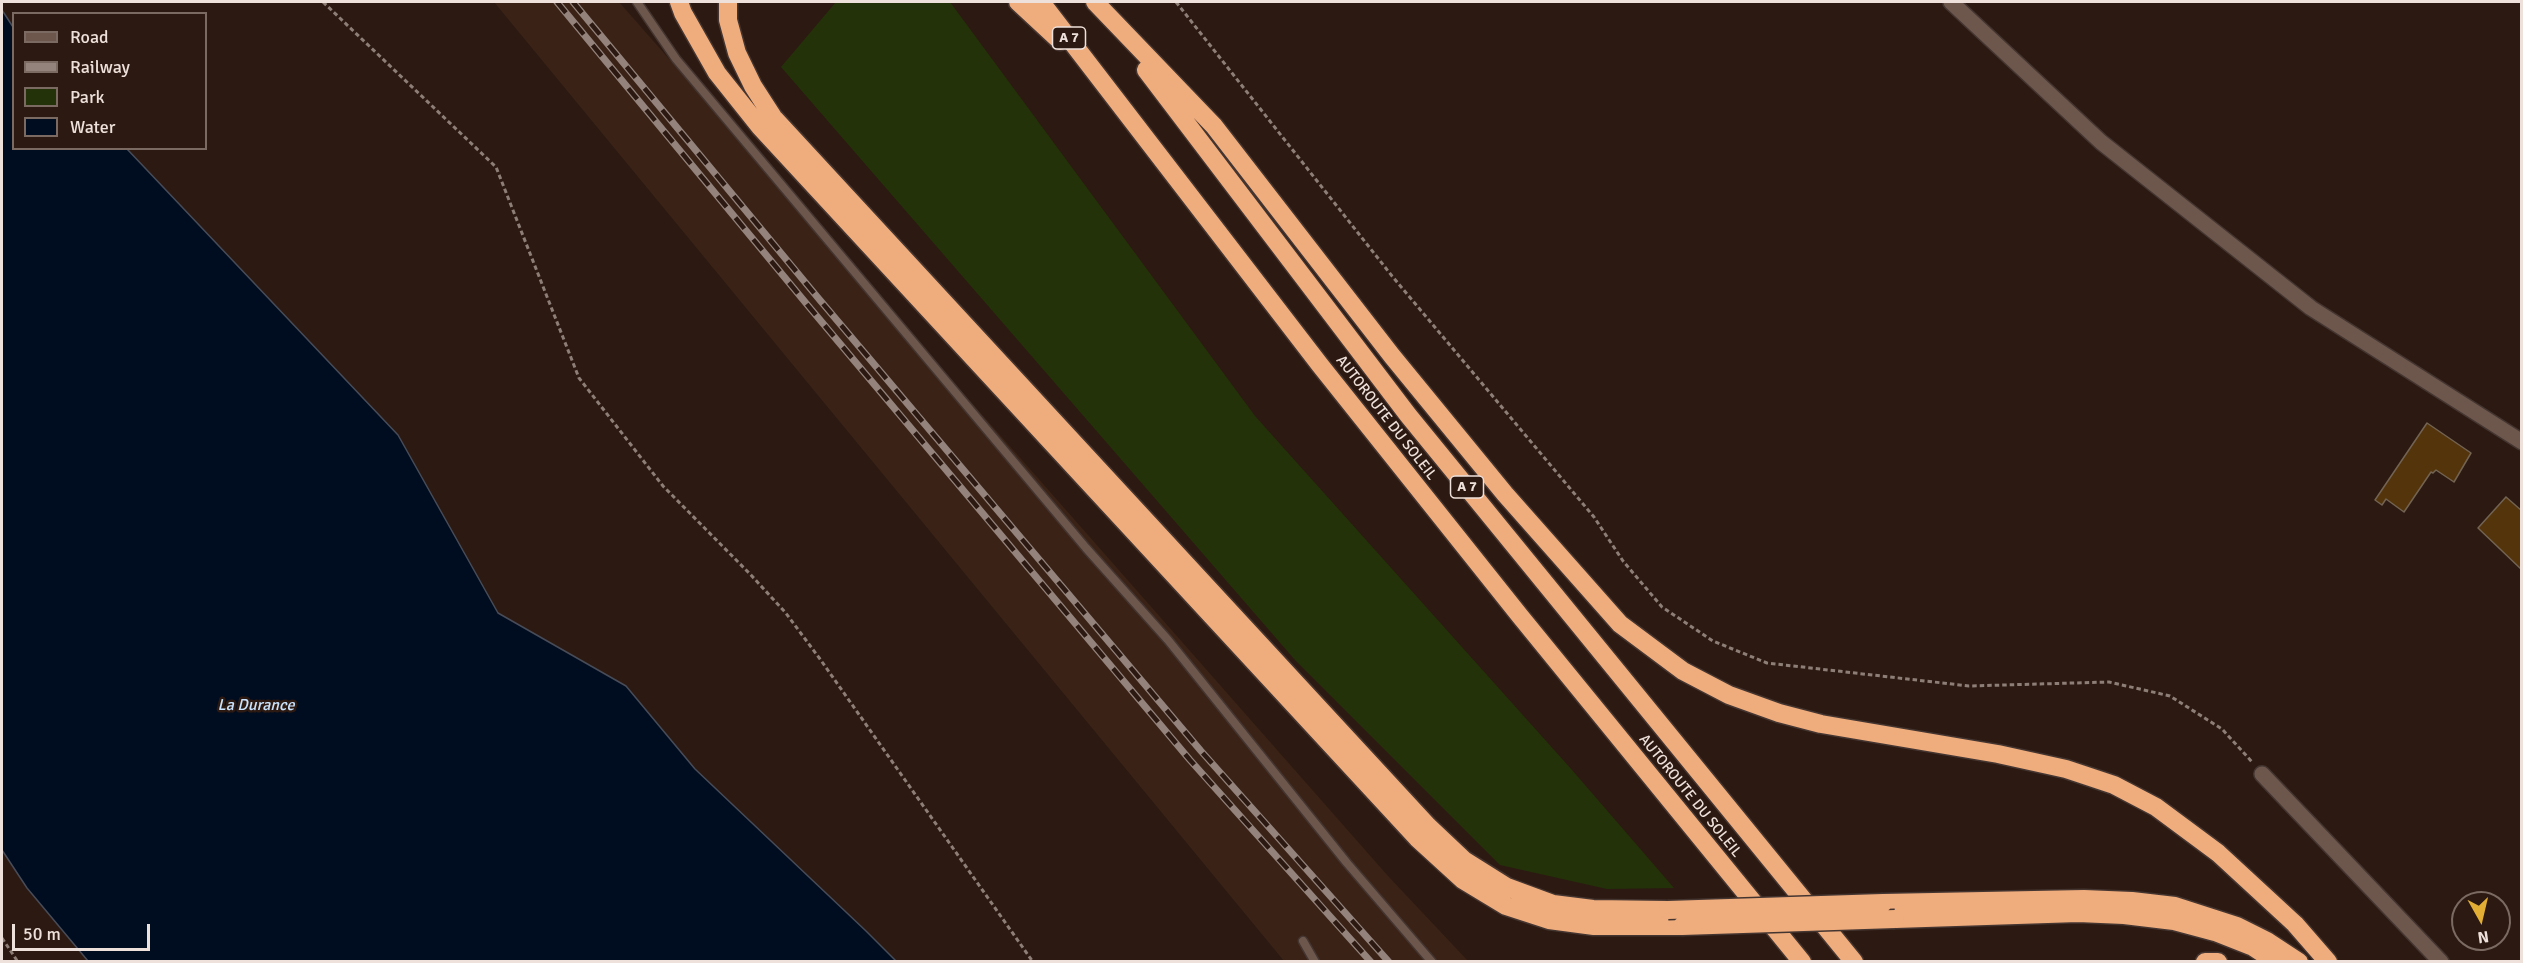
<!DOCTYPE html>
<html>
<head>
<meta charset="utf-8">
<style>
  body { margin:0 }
  #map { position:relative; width:2523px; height:963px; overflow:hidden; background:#2c1a12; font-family:Signika,sans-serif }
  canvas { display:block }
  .frame { position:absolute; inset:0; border:3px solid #eee1db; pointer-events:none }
  .legend { position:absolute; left:12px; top:12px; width:195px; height:138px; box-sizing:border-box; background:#2c1a12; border:2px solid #7a6a62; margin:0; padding:8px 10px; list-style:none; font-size:18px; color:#eee1db }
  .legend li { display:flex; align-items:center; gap:12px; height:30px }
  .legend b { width:30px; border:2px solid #7a6a62 }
  .north { position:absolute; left:2451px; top:891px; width:60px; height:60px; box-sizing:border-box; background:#2c1a12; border:2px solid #7a6a62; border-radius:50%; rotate:172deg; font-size:16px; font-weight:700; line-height:24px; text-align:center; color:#eee1db }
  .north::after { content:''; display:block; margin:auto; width:21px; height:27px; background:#e2af34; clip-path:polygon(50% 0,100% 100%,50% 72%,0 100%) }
  .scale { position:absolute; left:12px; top:924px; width:138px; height:27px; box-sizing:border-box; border:3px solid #eee1db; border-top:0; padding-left:8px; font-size:18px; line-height:21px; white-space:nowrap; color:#eee1db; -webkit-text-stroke:4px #2c1a12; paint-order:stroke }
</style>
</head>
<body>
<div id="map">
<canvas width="2523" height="963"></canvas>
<div class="frame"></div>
<ul class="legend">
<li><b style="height:8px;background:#6d574d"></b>Road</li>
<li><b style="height:8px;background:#93837c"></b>Railway</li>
<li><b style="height:16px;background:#233209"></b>Park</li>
<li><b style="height:16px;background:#000c20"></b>Water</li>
</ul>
<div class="north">N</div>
<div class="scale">50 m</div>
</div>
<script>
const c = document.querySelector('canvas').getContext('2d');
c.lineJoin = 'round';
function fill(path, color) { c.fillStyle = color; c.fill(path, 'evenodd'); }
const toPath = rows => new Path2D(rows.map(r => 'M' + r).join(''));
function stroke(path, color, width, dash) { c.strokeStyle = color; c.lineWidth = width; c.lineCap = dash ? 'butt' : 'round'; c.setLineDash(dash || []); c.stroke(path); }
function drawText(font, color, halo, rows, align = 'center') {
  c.font = font + ' Signika,sans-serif'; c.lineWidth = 5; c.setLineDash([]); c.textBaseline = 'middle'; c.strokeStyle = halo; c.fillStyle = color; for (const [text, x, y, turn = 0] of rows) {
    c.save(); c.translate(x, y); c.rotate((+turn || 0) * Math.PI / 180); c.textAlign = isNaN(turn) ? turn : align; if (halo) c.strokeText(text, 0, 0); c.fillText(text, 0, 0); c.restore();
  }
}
fill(toPath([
  [494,2,619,2,1388,876,1468,961,1284,961]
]), '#3a2216');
fill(toPath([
  [836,2,950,2,1255,416,1572,770,1674,888,1607,889,1500,865,1295,660,781,67]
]), '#233209');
const water = toPath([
  [2,10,13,27,14,148,127,149,398,435,498,613,626,686,695,769,866,931,896,961,88,961,27,888,2,850,2,10]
]);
fill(water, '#000c20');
stroke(water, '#474c58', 1.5);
const building = toPath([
  [2427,423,2471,453,2454,482,2436,470,2433,473,2431,472,2404,512,2386,499,2382,505,2375,500,2427,423],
  [2506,497,2522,511,2522,570,2478,528,2506,497]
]);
fill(building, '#53340b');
stroke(building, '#736352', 1.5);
const lane = toPath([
  [637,2,676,59,1086,548,1168,640,1347,863,1432,962],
  [1303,941,1315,962]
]);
const street = toPath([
  [1951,2,2101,142,2311,308,2522,442],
  [2262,774,2441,962]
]);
const highway = toPath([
  [679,2,683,13,717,73,760,127,1417,838,1463,880,1506,906,1549,920,1594,926,1682,926],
  [728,2,728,20,737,53,753,86,773,117,1428,826,1464,860,1507,887,1553,904,1593,909,1668,910],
  [1018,2,1060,41],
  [1041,2,1320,365,1520,616,1802,962],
  [1095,2,1214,126,1392,356,1505,494,1620,624,1683,671,1729,695,1779,713,1821,724,1998,754,2066,769,2114,785,2156,807,2218,853,2295,924,2328,962],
  [1146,70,1408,415,1854,962],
  [1883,903,2084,899,2132,901,2175,906,2237,926,2267,941,2299,962],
  [1895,919,2078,913,2124,915,2174,921,2215,932,2253,947,2276,962],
  [2205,962,2218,962]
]);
stroke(lane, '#443531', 11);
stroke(street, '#443531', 18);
stroke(highway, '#443531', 21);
stroke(toPath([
  [323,2,496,167,579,378,663,486,750,574,785,612,820,659,1033,962],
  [1176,2,1392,276,1594,517,1623,561,1662,607,1713,641,1767,663,1969,686,2109,682,2170,696,2222,729,2253,763],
  [2,938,18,962]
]), '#8d7e77', 3, [4.5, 3]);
stroke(lane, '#6d574d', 8);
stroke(street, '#6d574d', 15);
stroke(highway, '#efac7c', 18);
const rail = toPath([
  [557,2,810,308,1190,760,1371,962],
  [573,2,819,299,1201,751,1389,962]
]);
stroke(rail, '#93837c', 7);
stroke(rail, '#2c1a12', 4.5, [14]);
const highwayBridge = toPath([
  [1668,910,1883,903],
  [1682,926,1895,919]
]);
stroke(highwayBridge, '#443531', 21, []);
stroke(highwayBridge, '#efac7c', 18);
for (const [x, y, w] of [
  [1069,38,33],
  [1467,487,33]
]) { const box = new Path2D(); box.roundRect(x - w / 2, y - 11, w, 22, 4.5); c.fillStyle = '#2c1a12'; c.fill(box); stroke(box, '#eee1db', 1.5); }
drawText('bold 14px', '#eee1db', null, [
  ["A 7",1069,38],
  ["A 7",1467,487]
]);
drawText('15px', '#eee1db', '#2c1a12', [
  ["AUTOROUTE DU SOLEIL",1386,418,52],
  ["AUTOROUTE DU SOLEIL",1690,796,51]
]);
drawText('italic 16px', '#c9e3fe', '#2c1a12', [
  ["La Durance",256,706]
]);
</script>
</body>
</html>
